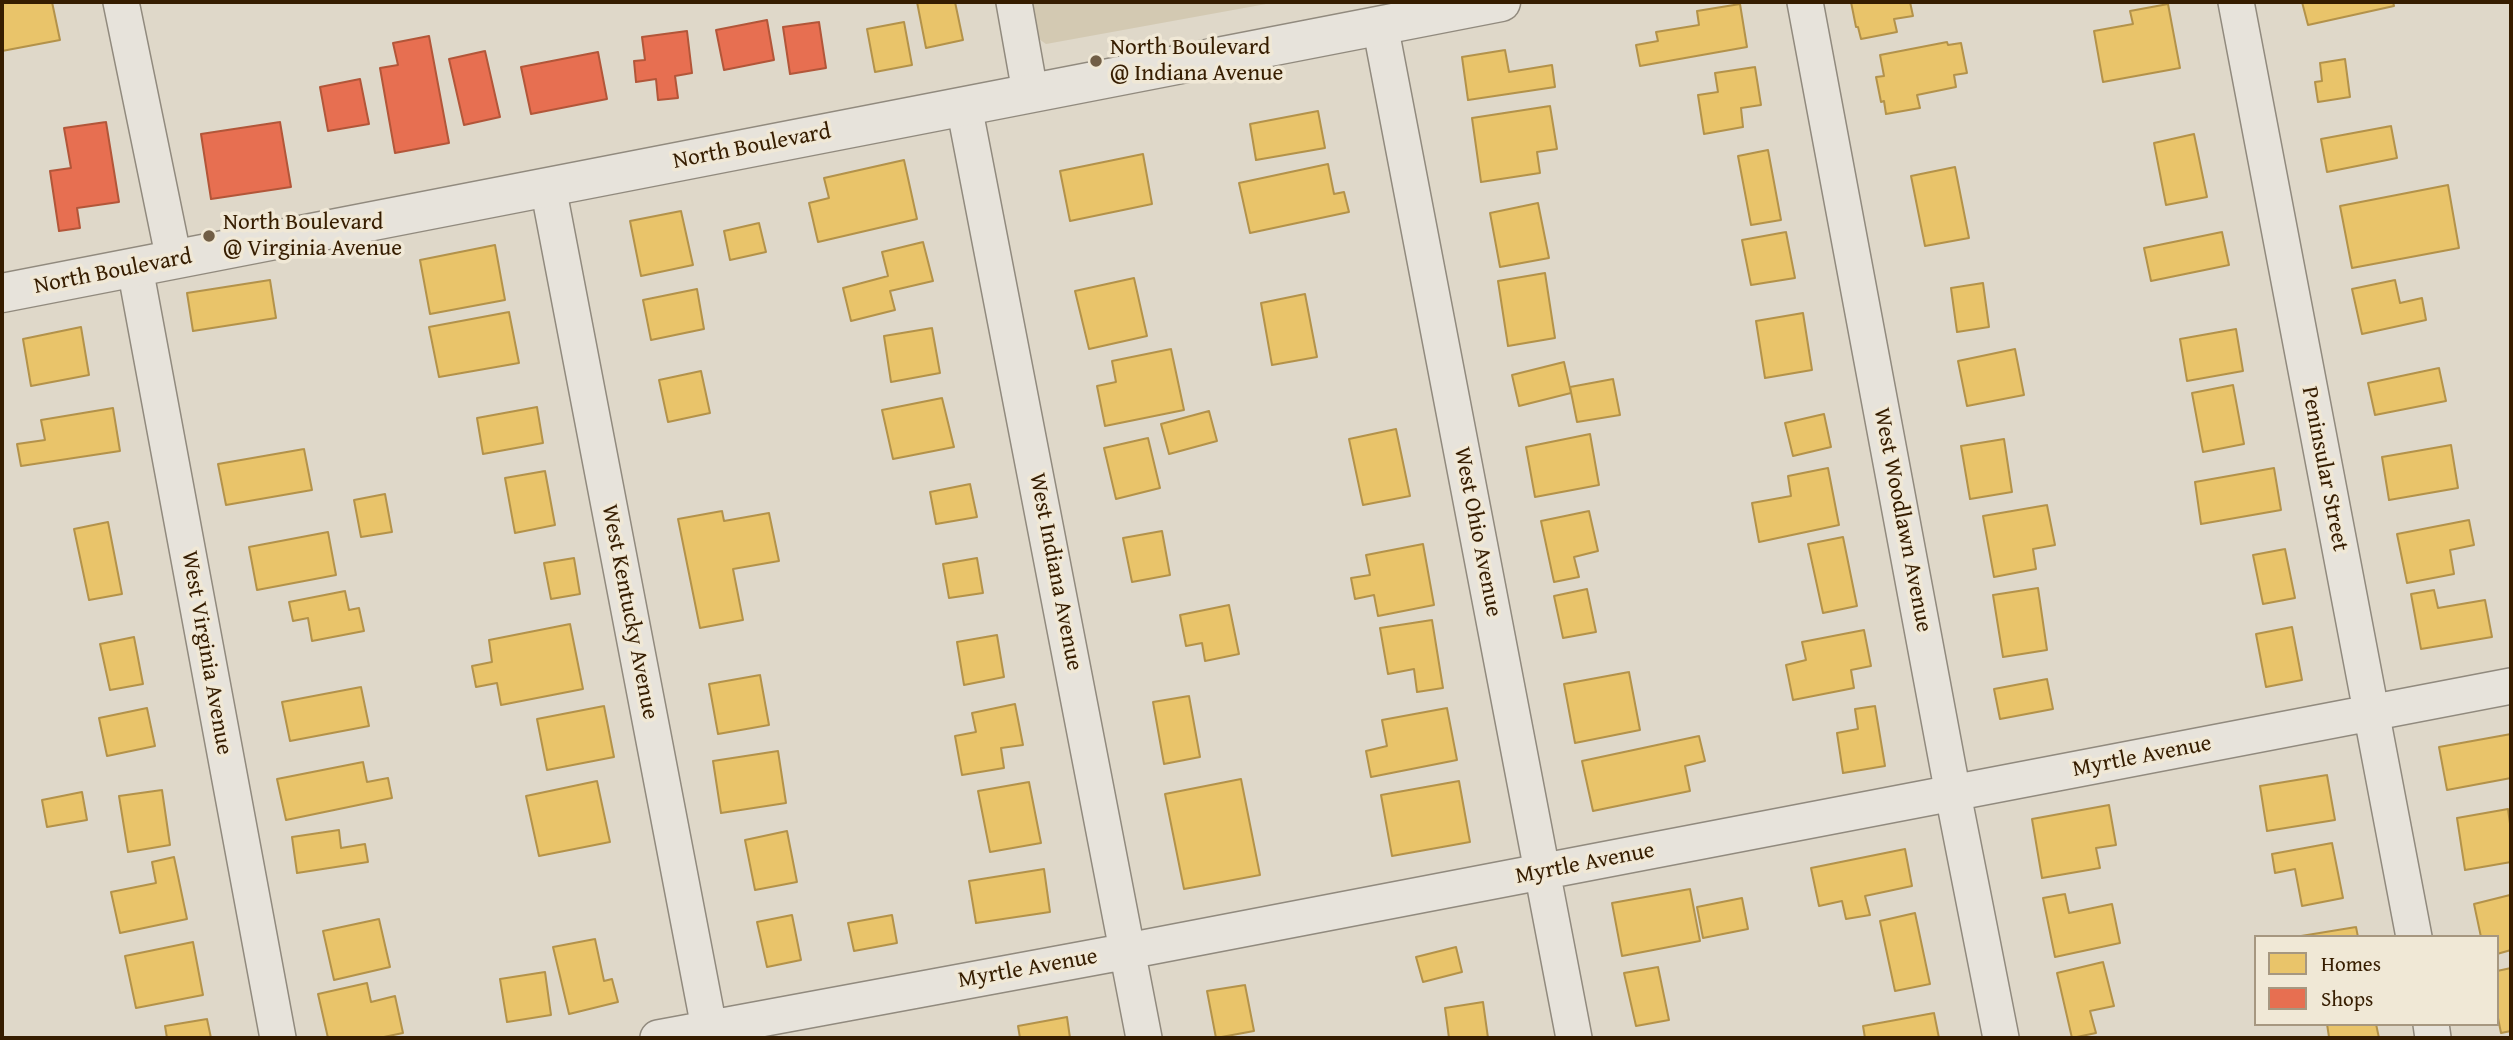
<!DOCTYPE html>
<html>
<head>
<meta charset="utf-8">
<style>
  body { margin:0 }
  #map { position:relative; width:2513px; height:1040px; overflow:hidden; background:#dfd8c9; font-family:"Gentium Book Plus",serif }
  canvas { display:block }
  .frame { position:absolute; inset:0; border:4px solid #361d00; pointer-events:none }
  .legend { position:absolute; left:2254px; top:935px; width:245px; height:91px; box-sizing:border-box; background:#f0e8d6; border:2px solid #a69780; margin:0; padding:9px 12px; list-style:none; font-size:21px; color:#361d00 }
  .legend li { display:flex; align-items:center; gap:14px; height:35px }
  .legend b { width:35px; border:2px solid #a69780 }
</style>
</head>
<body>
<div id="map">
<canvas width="2513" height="1040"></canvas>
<div class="frame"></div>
<ul class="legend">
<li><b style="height:19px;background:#e9c46a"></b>Homes</li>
<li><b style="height:19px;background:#e76f51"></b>Shops</li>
</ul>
</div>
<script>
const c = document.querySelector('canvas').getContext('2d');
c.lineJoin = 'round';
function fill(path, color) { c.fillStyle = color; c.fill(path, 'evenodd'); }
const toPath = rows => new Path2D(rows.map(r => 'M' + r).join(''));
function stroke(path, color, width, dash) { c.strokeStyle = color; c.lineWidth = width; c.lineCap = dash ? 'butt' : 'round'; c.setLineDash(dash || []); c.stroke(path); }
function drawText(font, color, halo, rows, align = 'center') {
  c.font = font + ' "Gentium Book Plus",serif'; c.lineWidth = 7; c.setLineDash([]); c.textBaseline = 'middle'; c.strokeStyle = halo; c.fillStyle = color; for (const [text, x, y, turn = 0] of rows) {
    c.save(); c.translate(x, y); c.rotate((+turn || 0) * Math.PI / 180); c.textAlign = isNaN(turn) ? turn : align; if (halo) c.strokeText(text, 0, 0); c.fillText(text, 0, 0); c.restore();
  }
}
fill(toPath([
  [1032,2,1277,2,1046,44,1039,39]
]), '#d3c9b2');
const homes = toPath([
  [2,2,52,2,60,40,2,51,2,2],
  [917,2,955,2,963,40,926,48,917,2],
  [1851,2,1910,2,1913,16,1894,19,1897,32,1861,39,1858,27,1856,27,1851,2],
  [2302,2,2393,2,2394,6,2308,25,2302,2],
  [1740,4,1747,47,1640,66,1636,45,1658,41,1656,32,1699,25,1697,11,1740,4],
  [2168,4,2180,68,2103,82,2094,31,2133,24,2130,11,2168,4],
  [904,22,912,65,875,72,867,29,904,22],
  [1947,42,1948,45,1961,43,1967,73,1954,75,1956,87,1917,95,1920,108,1886,114,1884,101,1881,102,1876,77,1884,76,1880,55,1947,42],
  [1505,50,1509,72,1552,65,1555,87,1468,100,1462,57,1505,50],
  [2345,59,2350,97,2318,102,2315,82,2322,81,2320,63,2345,59],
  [1755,67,1761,105,1741,108,1743,127,1704,134,1698,95,1718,92,1715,73,1755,67],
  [1550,106,1557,149,1537,152,1540,173,1481,182,1472,118,1550,106],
  [1318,111,1325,148,1256,160,1250,124,1318,111],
  [2391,126,2397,158,2327,172,2321,139,2391,126],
  [2194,134,2207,197,2166,205,2154,143,2194,134],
  [1768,150,1781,220,1751,225,1738,156,1768,150],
  [1143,154,1152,204,1070,221,1060,171,1143,154],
  [904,160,917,219,818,242,809,203,829,198,824,178,904,160],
  [1328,164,1334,194,1344,192,1349,212,1250,233,1239,183,1328,164],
  [1955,167,1969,238,1925,246,1911,176,1955,167],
  [2448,185,2459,248,2352,268,2340,206,2448,185],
  [1538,203,1549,258,1500,267,1490,213,1538,203],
  [681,211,693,265,641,276,630,221,681,211],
  [759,223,766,252,730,260,724,231,759,223],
  [1786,232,1795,278,1751,285,1742,240,1786,232],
  [2222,232,2229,265,2151,281,2144,248,2222,232],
  [923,242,933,281,890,291,895,310,851,321,843,288,888,276,882,252,923,242],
  [495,245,505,300,430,314,420,260,495,245],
  [1545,273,1555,338,1508,346,1498,281,1545,273],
  [1134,278,1147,336,1089,349,1075,291,1134,278],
  [270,280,276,318,193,331,187,293,270,280],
  [2395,280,2400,303,2422,298,2426,320,2362,334,2352,289,2395,280],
  [1983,283,1989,327,1957,332,1951,288,1983,283],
  [697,289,704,329,651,340,643,300,697,289],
  [1305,294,1317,357,1272,365,1261,303,1305,294],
  [509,312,519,363,439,377,429,327,509,312],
  [1803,313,1812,370,1765,378,1756,321,1803,313],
  [81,327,89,375,31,386,23,339,81,327],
  [932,328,940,373,891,382,884,336,932,328],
  [2236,329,2243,371,2187,381,2180,339,2236,329],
  [1171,349,1184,410,1105,426,1097,386,1116,382,1112,361,1171,349],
  [2015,349,2024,395,1967,406,1958,361,2015,349],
  [1564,362,1571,393,1519,406,1512,375,1564,362],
  [2439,368,2446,401,2375,415,2368,383,2439,368],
  [701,371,710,413,668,422,659,380,701,371],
  [1613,379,1620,415,1577,422,1570,387,1613,379],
  [2233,385,2244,444,2203,452,2192,393,2233,385],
  [942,398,954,447,893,459,882,410,942,398],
  [537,407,543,443,483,454,477,418,537,407],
  [113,408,120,451,21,466,17,444,45,440,41,420,113,408],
  [1209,411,1217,441,1169,454,1161,424,1209,411],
  [1824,414,1831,447,1793,456,1785,423,1824,414],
  [1396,429,1410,496,1363,505,1349,439,1396,429],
  [1590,434,1599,485,1535,497,1526,447,1590,434],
  [1148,438,1160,488,1116,499,1104,448,1148,438],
  [2004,439,2012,492,1970,499,1961,446,2004,439],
  [2451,445,2458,488,2389,500,2382,457,2451,445],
  [304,449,312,490,226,505,218,464,304,449],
  [1828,468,1839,525,1759,542,1752,503,1791,496,1788,476,1828,468],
  [2274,468,2281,510,2201,524,2195,482,2274,468],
  [545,471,555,525,515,533,505,478,545,471],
  [970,484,977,517,936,524,930,492,970,484],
  [385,494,392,532,361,537,354,500,385,494],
  [2047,505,2055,545,2033,549,2036,569,1994,577,1983,516,2047,505],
  [722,511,724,521,769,513,779,561,733,569,743,620,700,628,678,519,722,511],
  [1589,511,1598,551,1574,557,1579,577,1554,582,1541,521,1589,511],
  [2469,520,2474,545,2450,550,2454,574,2407,583,2397,534,2469,520],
  [108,522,122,594,89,600,74,529,108,522],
  [1162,531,1170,575,1132,582,1123,538,1162,531],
  [328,532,336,575,257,590,249,547,328,532],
  [1843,537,1857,606,1823,613,1808,544,1843,537],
  [1423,544,1434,605,1378,616,1374,595,1355,599,1351,578,1370,575,1366,555,1423,544],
  [2285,549,2295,598,2263,604,2253,555,2285,549],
  [574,558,580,594,551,599,544,563,574,558],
  [977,558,983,593,949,598,943,564,977,558],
  [2038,588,2047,650,2003,657,1993,595,2038,588],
  [1587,589,1596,632,1563,638,1554,596,1587,589],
  [2434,590,2438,608,2485,600,2492,637,2421,649,2411,594,2434,590],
  [345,591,349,610,359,608,364,631,312,641,308,618,293,621,289,602,345,591],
  [1229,605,1239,654,1205,661,1202,643,1186,646,1180,615,1229,605],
  [1432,620,1443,688,1417,692,1414,669,1388,674,1380,628,1432,620],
  [570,624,583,689,501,705,497,683,476,687,472,666,492,662,489,640,570,624],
  [2292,627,2302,680,2266,687,2256,634,2292,627],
  [1864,630,1871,666,1851,670,1854,688,1793,700,1786,665,1806,660,1802,642,1864,630],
  [997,635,1004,677,964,685,957,642,997,635],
  [134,637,143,684,110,690,100,644,134,637],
  [1629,672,1640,730,1575,743,1564,684,1629,672],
  [760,675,769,725,718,734,709,684,760,675],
  [2047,679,2053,709,2000,719,1994,689,2047,679],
  [361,687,369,726,290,741,282,702,361,687],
  [1189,696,1200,757,1164,764,1153,702,1189,696],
  [1015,704,1023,745,1001,748,1004,768,962,775,955,736,976,732,972,713,1015,704],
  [604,706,614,757,547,770,537,719,604,706],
  [1875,706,1885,766,1843,773,1837,733,1858,729,1855,709,1875,706],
  [147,708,155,746,107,756,99,718,147,708],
  [1447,708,1457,760,1371,777,1366,751,1387,746,1382,720,1447,708],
  [2511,734,2511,778,2447,790,2439,747,2511,734],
  [1699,736,1705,761,1685,766,1690,791,1593,811,1582,761,1699,736],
  [778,751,786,803,721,813,713,761,778,751],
  [363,762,367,782,388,778,392,798,286,820,277,779,363,762],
  [2327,775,2335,820,2267,831,2260,786,2327,775],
  [1241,779,1260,875,1184,889,1165,794,1241,779],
  [597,781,610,842,539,856,526,796,597,781],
  [1459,781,1470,842,1392,856,1381,795,1459,781],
  [1029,782,1041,843,990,852,978,791,1029,782],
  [162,790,170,845,128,852,119,796,162,790],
  [82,792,87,820,47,827,42,800,82,792],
  [2109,805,2116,845,2096,848,2100,868,2042,878,2032,819,2109,805],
  [2508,809,2511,831,2511,862,2465,870,2457,818,2508,809],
  [339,830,341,848,365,844,368,862,297,873,292,837,339,830],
  [787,831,797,882,755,890,745,840,787,831],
  [2332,843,2343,898,2302,906,2295,869,2275,873,2272,854,2332,843],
  [1905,849,1912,886,1865,896,1870,915,1846,919,1842,901,1819,906,1811,868,1905,849],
  [174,857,187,919,120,933,111,892,156,883,152,862,174,857],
  [1044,869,1050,912,976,923,969,881,1044,869],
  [1690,889,1700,941,1622,956,1612,903,1690,889],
  [2065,894,2069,913,2112,904,2120,943,2055,957,2043,898,2065,894],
  [2510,895,2511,950,2497,954,2497,937,2481,937,2474,904,2510,895],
  [1742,898,1748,929,1703,938,1697,907,1742,898],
  [1915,913,1930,984,1895,991,1880,921,1915,913],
  [792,915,801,960,767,967,757,922,792,915],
  [892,915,897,943,854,951,848,923,892,915],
  [379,919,390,967,334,980,323,931,379,919],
  [2356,927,2358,937,2295,937,2356,927],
  [595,939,604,981,612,979,618,1002,569,1014,553,947,595,939],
  [193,942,203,995,136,1008,125,956,193,942],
  [1456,947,1462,972,1423,982,1416,957,1456,947],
  [2103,962,2114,1006,2090,1011,2096,1033,2072,1038,2057,973,2103,962],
  [1658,967,1669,1020,1636,1026,1624,973,1658,967],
  [2511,968,2511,1031,2501,1033,2497,1013,2497,971,2511,968],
  [545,972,551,1015,507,1022,500,979,545,972],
  [367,983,371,1002,395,996,403,1033,379,1038,328,1038,318,994,367,983],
  [1245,985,1254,1031,1216,1038,1207,991,1245,985],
  [1483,1002,1488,1038,1449,1038,1445,1008,1483,1002],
  [1934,1013,1939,1038,1865,1038,1863,1026,1934,1013],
  [1067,1017,1070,1038,1020,1038,1018,1026,1067,1017],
  [207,1019,211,1038,167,1038,165,1026,207,1019],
  [2327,1024,2376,1024,2379,1038,2323,1038,2329,1037,2327,1024]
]);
fill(homes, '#e9c46a');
stroke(homes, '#b3924a', 2);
const shops = toPath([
  [767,20,774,60,724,70,716,30,767,20],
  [819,22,826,68,790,74,783,27,819,22],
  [687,31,692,73,675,76,678,98,658,100,656,79,636,82,634,61,645,60,642,37,687,31],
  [429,36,449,143,395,153,380,68,398,65,393,43,429,36],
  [485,51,500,117,464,125,449,59,485,51],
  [598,52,607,99,531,114,521,67,598,52],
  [360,79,369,124,328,131,320,87,360,79],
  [106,122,119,202,77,208,80,228,59,231,50,171,71,168,64,128,106,122],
  [280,122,291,187,211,199,201,134,280,122]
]);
fill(shops, '#e76f51');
stroke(shops, '#b25639', 2);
const minor = toPath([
  [121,2,174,260],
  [1014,2,1030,92],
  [1805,2,1953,794,2001,1038],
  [2236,2,2414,937],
  [1380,25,1574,1038],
  [964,106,1144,1038],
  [548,187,711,1038],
  [135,268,278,1038],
  [2431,1024,2433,1038],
  [658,1038,1128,951,2511,686]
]);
const tertiary = toPath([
  [2,293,1501,2]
]);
stroke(minor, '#918a7e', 38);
stroke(tertiary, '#918a7e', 41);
stroke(minor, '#e7e3db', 35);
stroke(tertiary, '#e7e3db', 38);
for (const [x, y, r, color] of [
  [1096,61,7,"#715e46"],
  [209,236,7,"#715e46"]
]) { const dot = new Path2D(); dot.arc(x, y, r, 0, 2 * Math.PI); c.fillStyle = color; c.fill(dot); stroke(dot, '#f0e8d6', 2.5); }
drawText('23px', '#361d00', '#f0e8d6', [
  ["North Boulevard",1110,48],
  ["@ Indiana Avenue",1110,74],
  ["North Boulevard",223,223],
  ["@ Virginia Avenue",223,249]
], 'left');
drawText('23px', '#361d00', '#f0e8d6', [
  ["North Boulevard",752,147,-11],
  ["North Boulevard",113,272,-11],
  ["Peninsular Street",2324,469,79],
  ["West Woodlawn Avenue",1902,520,79],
  ["West Ohio Avenue",1477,532,79],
  ["West Indiana Avenue",1055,572,79],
  ["West Kentucky Avenue",629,612,79],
  ["West Virginia Avenue",206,653,80],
  ["Myrtle Avenue",2142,757,-11],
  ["Myrtle Avenue",1585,864,-11],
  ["Myrtle Avenue",1028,969,-10]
]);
</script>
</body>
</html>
